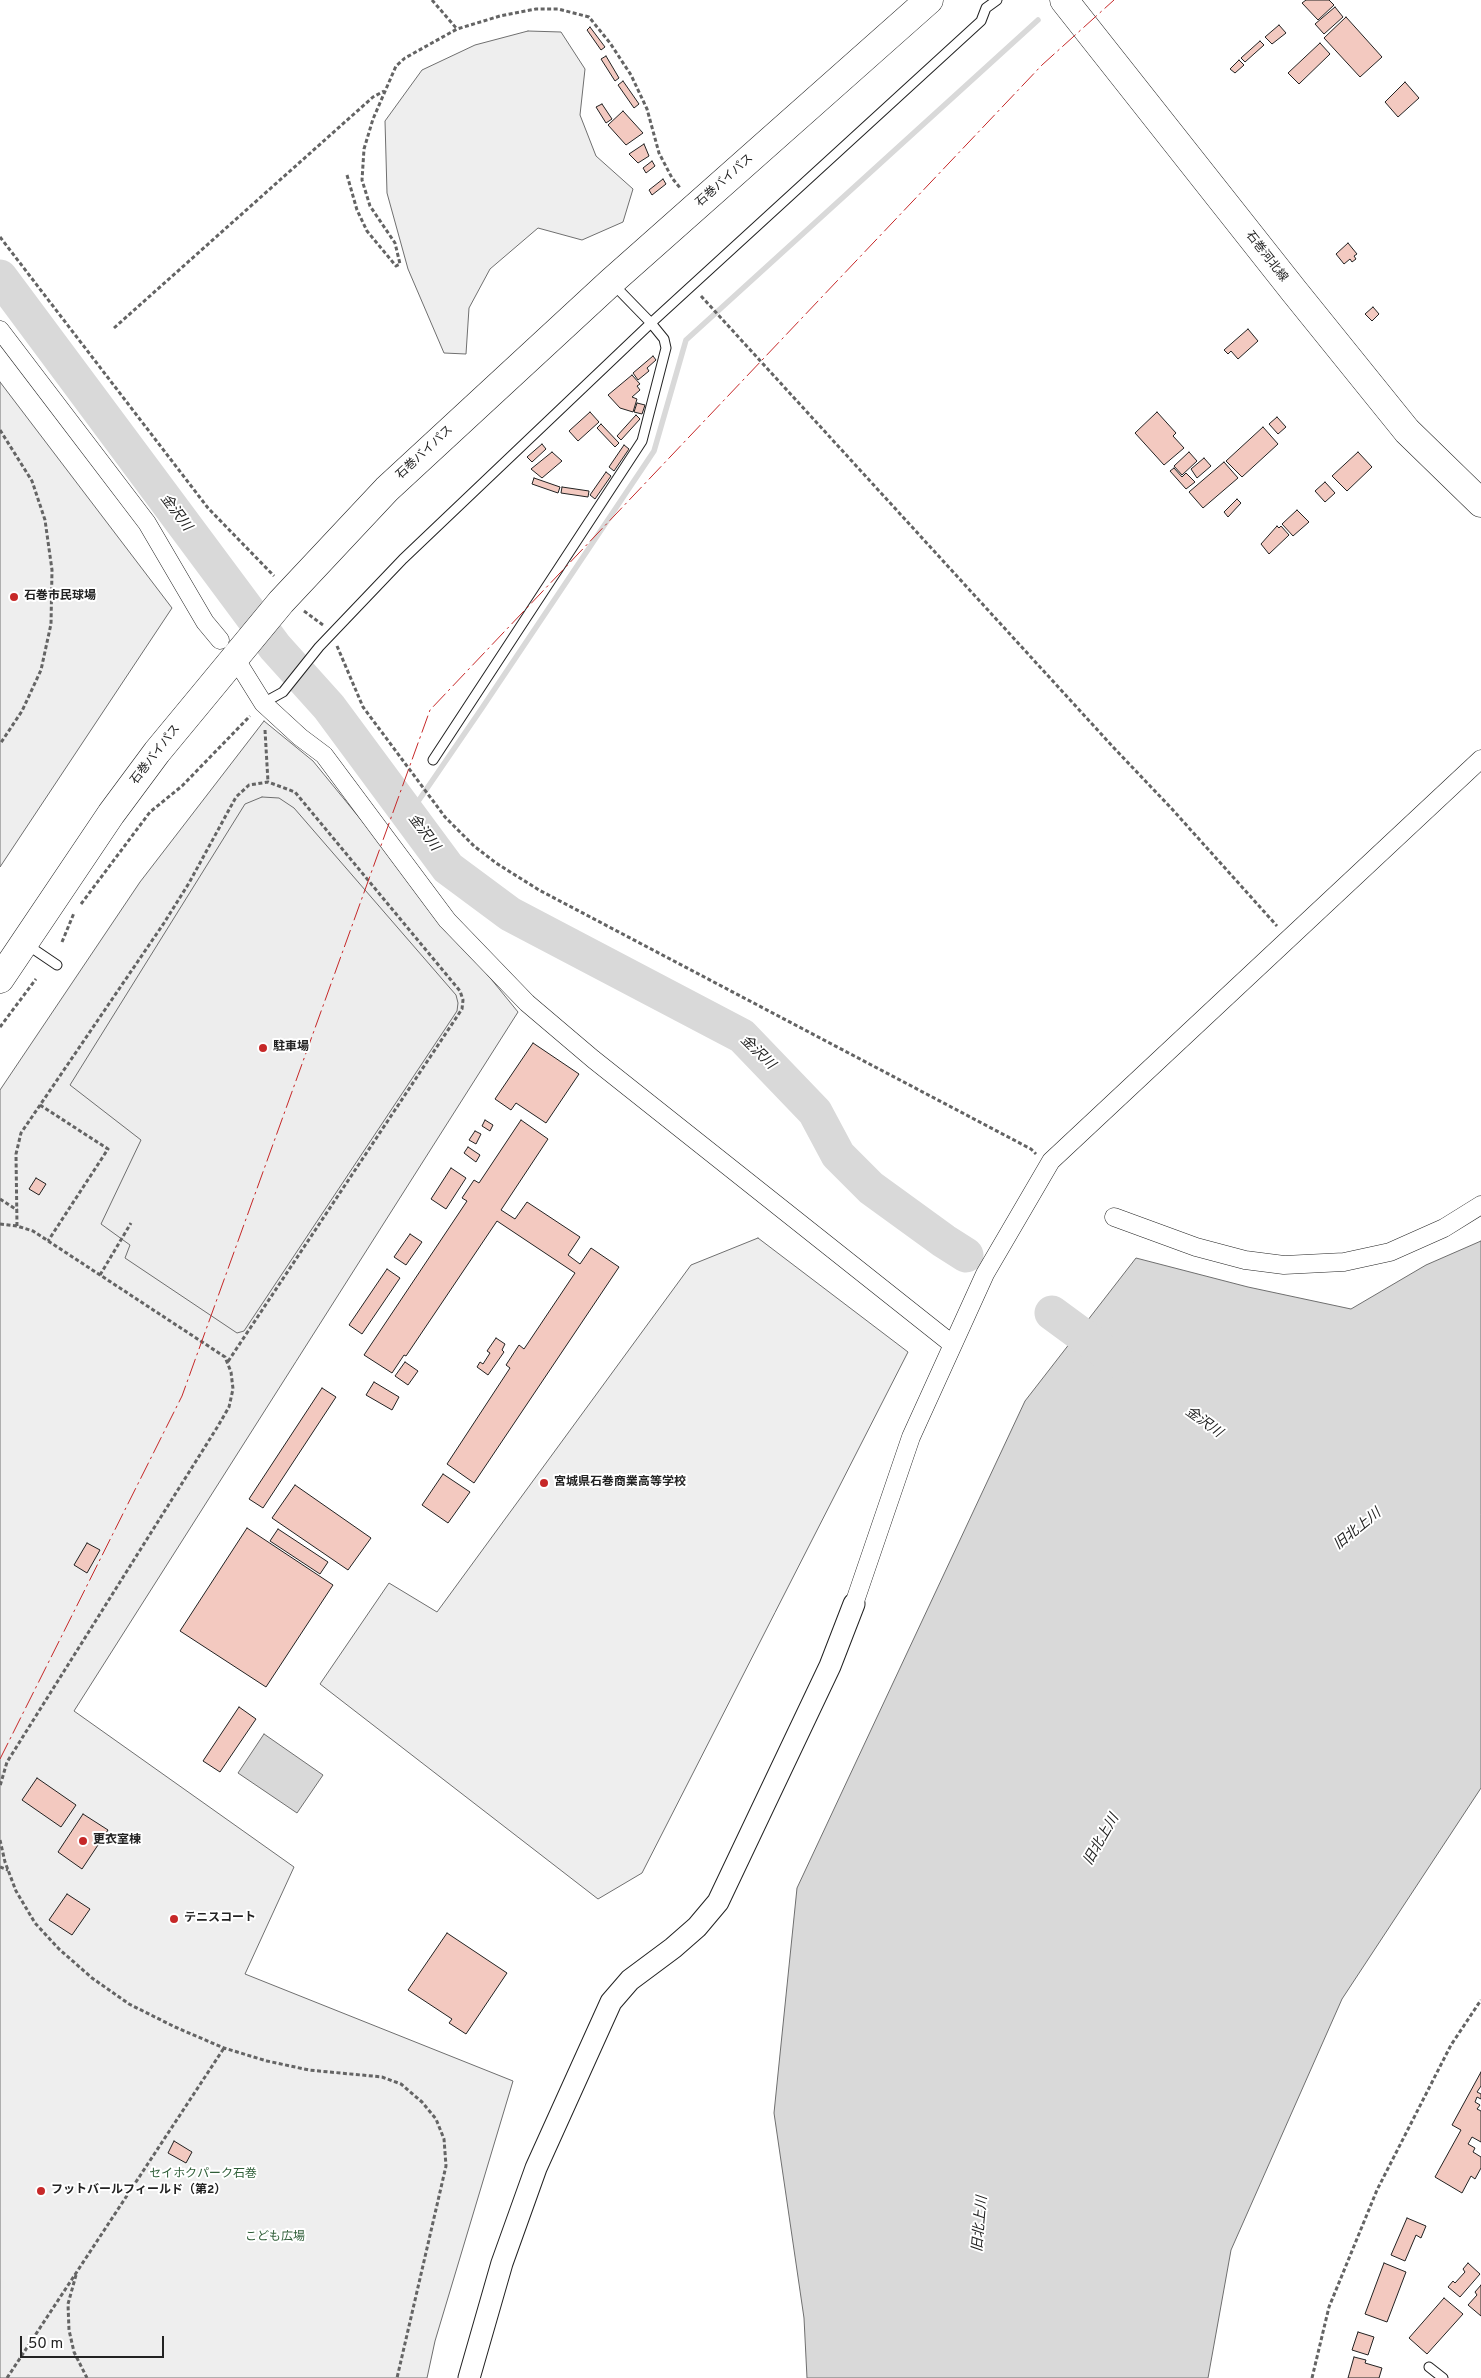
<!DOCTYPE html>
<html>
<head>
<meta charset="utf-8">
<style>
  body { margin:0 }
  #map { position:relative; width:1481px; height:2378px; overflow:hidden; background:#fff; font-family:Overpass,sans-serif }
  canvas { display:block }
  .scale { position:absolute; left:20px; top:2336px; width:144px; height:22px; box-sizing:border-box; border:2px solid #222; border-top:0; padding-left:6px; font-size:15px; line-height:18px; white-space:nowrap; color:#222; -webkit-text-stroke:4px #fff; paint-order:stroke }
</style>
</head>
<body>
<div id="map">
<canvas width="1481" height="2378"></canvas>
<div class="scale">50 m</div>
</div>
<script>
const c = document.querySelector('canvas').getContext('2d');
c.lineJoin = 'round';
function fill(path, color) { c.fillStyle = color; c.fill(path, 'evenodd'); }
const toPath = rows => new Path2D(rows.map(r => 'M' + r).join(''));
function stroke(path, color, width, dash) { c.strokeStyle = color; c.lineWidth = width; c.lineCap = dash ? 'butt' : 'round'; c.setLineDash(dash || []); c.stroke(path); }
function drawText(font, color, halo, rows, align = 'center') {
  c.font = font + ' Overpass,"Noto Sans JP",sans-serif'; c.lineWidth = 4; c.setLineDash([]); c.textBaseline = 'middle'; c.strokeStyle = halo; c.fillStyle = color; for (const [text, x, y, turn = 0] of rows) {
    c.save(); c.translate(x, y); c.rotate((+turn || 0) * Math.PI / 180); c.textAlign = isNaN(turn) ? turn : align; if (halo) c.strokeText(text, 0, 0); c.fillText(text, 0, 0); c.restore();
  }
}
const green = toPath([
  [528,31,561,32,585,69,580,115,596,156,633,189,623,222,582,240,538,228,490,269,469,308,466,354,444,353,408,269,387,193,385,121,422,70,475,45,528,31],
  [0,382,172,608,0,867,0,382],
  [264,721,313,761,518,1012,74,1711,294,1867,245,1974,513,2081,435,2341,427,2378,0,2378,0,1090,140,882,264,721],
  [758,1238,908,1352,642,1873,598,1899,320,1684,389,1583,437,1612,691,1265,758,1238]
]);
fill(green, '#eee');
stroke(green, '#6f6f6f', 1);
const parking = toPath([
  [262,797,279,798,294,808,456,995,458,1003,457,1011,244,1331,237,1333,125,1258,130,1245,101,1224,141,1140,70,1085,245,804,262,797]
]);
fill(parking, '#ededed');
stroke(parking, '#6f6f6f', 1);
const water = toPath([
  [1481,1241,1481,1788,1342,1999,1231,2250,1208,2378,807,2378,804,2318,774,2113,797,1888,1025,1401,1136,1258,1248,1287,1351,1309,1426,1265,1481,1241],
  [264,1734,323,1775,297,1813,238,1773,264,1734]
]);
fill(water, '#d9d9d9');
stroke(water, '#6f6f6f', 1);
stroke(toPath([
  [407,810,419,800,482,708,654,451,686,340,1038,20]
]), '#d9d9d9', 5.5);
stroke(toPath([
  [0,277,275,647,329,707,448,868,510,914,742,1036,815,1112,838,1155,871,1188,944,1241,966,1255],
  [1052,1313,1116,1360]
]), '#d9d9d9', 35);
const building = toPath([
  [1306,0,1329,0,1334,5,1318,20,1302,3,1306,0],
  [1335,7,1343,17,1324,34,1315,24,1335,7],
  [1346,17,1382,57,1360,77,1324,38,1346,17],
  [1279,25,1286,33,1272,44,1265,37,1279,25],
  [590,27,605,47,601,50,587,30,590,27],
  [1260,41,1264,45,1245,62,1241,58,1260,41],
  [1320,43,1330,54,1299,84,1288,73,1320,43],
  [606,56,619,78,615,81,601,59,606,56],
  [1239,60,1244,65,1235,73,1230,69,1239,60],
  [623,81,639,104,634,108,618,85,623,81],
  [1405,82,1419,98,1398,117,1385,102,1405,82],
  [602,104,612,119,606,123,596,107,602,104],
  [623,111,643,133,626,145,608,125,623,111],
  [644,144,649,156,638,163,629,154,644,144],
  [652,161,655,166,646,173,643,168,652,161],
  [663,179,666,184,652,195,649,190,663,179],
  [1348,243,1357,254,1354,256,1356,259,1352,262,1350,259,1344,264,1336,254,1348,243],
  [1373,307,1379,314,1372,321,1365,314,1373,307],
  [1248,329,1258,341,1238,359,1231,351,1228,354,1224,350,1248,329],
  [653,356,656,360,647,368,649,371,638,380,633,373,653,356],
  [632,375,640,384,637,386,640,390,632,397,637,399,633,412,620,408,608,395,632,375],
  [637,403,645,405,642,414,634,412,637,403],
  [590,412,599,422,578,441,569,431,590,412],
  [1157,412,1176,433,1173,436,1184,448,1164,465,1135,433,1157,412],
  [636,415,640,419,621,440,617,436,636,415],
  [1277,417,1286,427,1278,434,1269,424,1277,417],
  [601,424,619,443,615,447,597,428,601,424],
  [1263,427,1278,444,1242,477,1226,461,1263,427],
  [542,444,546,449,532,462,527,457,542,444],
  [624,445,629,449,614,471,609,467,624,445],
  [552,452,562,461,542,478,531,469,552,452],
  [1189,452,1197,461,1182,475,1174,466,1189,452],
  [1358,452,1372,467,1347,491,1332,476,1358,452],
  [1204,458,1211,466,1197,478,1191,469,1204,458],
  [1224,462,1238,478,1203,508,1189,492,1224,462],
  [1174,468,1182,477,1186,473,1195,482,1186,489,1170,471,1174,468],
  [606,472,611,476,595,499,590,495,606,472],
  [534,478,560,487,558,493,532,484,534,478],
  [1325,482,1335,493,1325,502,1315,491,1325,482],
  [562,487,589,491,588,497,561,493,562,487],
  [1237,499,1241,503,1228,517,1224,512,1237,499],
  [1297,510,1309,522,1293,536,1282,524,1297,510],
  [1277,526,1279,528,1281,526,1289,535,1269,554,1261,544,1277,526],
  [533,1043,579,1074,546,1123,516,1103,511,1110,495,1099,533,1043],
  [485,1120,493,1125,490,1131,482,1126,485,1120],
  [521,1120,548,1139,501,1210,515,1219,527,1202,580,1237,568,1255,580,1264,591,1248,619,1267,474,1483,447,1464,510,1368,506,1365,519,1345,524,1349,575,1273,497,1221,406,1356,404,1355,392,1373,364,1355,467,1201,462,1198,474,1180,479,1183,521,1120],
  [475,1131,481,1134,476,1144,469,1140,475,1131],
  [468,1147,480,1155,476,1162,464,1153,468,1147],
  [451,1168,466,1178,446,1209,431,1199,451,1168],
  [36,1178,46,1184,39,1195,29,1189,36,1178],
  [410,1234,422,1242,406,1265,394,1257,410,1234],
  [387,1269,400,1278,362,1334,349,1325,387,1269],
  [496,1338,505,1344,502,1350,504,1352,488,1375,477,1367,480,1362,483,1364,490,1353,487,1351,496,1338],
  [405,1362,418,1371,408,1385,395,1376,405,1362],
  [374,1382,399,1397,392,1410,366,1395,374,1382],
  [322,1388,336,1397,263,1508,249,1499,322,1388],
  [443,1474,470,1492,448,1523,422,1505,443,1474],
  [295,1485,371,1538,348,1570,272,1518,295,1485],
  [247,1528,333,1585,266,1687,180,1631,247,1528],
  [278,1529,328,1562,320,1574,270,1541,278,1529],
  [87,1543,100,1550,87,1573,74,1565,87,1543],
  [239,1707,256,1719,220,1772,203,1761,239,1707],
  [37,1778,76,1805,61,1827,22,1800,37,1778],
  [83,1814,108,1830,82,1869,58,1852,83,1814],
  [67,1894,90,1909,72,1935,49,1920,67,1894],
  [447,1933,507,1973,466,2034,449,2023,452,2019,408,1990,447,1933],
  [1481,2072,1481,2086,1477,2092,1481,2094,1481,2099,1477,2097,1475,2102,1480,2105,1477,2109,1481,2111,1481,2142,1472,2137,1468,2144,1475,2148,1473,2152,1481,2157,1481,2168,1475,2179,1471,2176,1462,2193,1435,2177,1461,2130,1452,2125,1481,2072],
  [174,2141,192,2152,186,2163,168,2153,174,2141],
  [1407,2218,1426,2226,1421,2238,1416,2235,1405,2261,1391,2255,1407,2218],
  [1384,2263,1406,2272,1387,2322,1365,2314,1384,2263],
  [1468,2263,1480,2274,1460,2297,1448,2287,1453,2281,1455,2283,1465,2272,1463,2269,1468,2263],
  [1481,2285,1481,2316,1468,2305,1477,2295,1475,2292,1481,2285],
  [1444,2298,1463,2314,1427,2354,1409,2338,1444,2298],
  [1358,2332,1374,2337,1368,2355,1352,2350,1358,2332],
  [1354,2357,1366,2360,1365,2363,1382,2368,1379,2378,1348,2378,1354,2357]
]);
fill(building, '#f3c9c0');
stroke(building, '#222', 1);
const service = toPath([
  [263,703,283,692,319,647,403,559,651,323,981,21,986,8,997,0],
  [433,760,642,441,666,348,664,339,651,323,613,284],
  [26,944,57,965],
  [1429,2367,1443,2378]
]);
const minor = toPath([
  [0,330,147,523,205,622,220,640],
  [235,658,263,703,300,737,324,755,447,920,527,1003,593,1059,952,1344],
  [1114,1217,1196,1247,1245,1260,1284,1265,1344,1262,1390,1252,1444,1228,1481,1205],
  [854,1604,911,1437,985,1274,1051,1161,1481,759]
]);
const tertiary = toPath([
  [469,2378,502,2263,536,2168,611,2002,630,1980,673,1948,697,1927,718,1902,830,1666,854,1604]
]);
const primary = toPath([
  [1064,0,1294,291,1407,431,1481,503]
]);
const trunk = toPath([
  [0,979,111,814,157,752,281,602,387,489,611,282,929,0]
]);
stroke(service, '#222', 11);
stroke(minor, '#222', 19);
stroke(tertiary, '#222', 23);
stroke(primary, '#222', 29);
stroke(trunk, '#222', 29);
stroke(toPath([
  [432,0,457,29],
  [347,175,357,210,367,231,396,266,400,264,395,243,370,206,362,180,364,149,373,119,396,66,405,58,457,29,500,16,536,9,558,9,589,17,610,43,631,75,647,109,659,153,672,178,681,189],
  [0,237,208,508,274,576],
  [701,296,1114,748,1172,809,1277,926],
  [114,328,373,97,384,91],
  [0,430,32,481,45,520,52,570,51,624,41,670,22,711,0,744],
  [304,611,323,625],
  [337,646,363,707,445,817,474,846,496,863,539,890,1031,1149,1036,1154],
  [265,730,268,782],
  [81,904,150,812,182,786,250,716],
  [62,942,74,913],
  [0,1027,36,979],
  [40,1105,108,1149,48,1241],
  [0,1199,17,1210],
  [0,1224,17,1226,33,1231,225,1357,231,1372,233,1389,229,1407,218,1426,7,1762,0,1786],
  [17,1226,16,1154,21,1133,164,923,189,883,236,797,249,785,268,782,295,792,460,991,463,1000,462,1009,227,1363],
  [100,1275,131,1223],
  [0,1840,5,1862,16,1891,35,1923,59,1949,92,1978,129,2004,175,2027,224,2048,267,2061,309,2070,382,2077,401,2084,422,2102,436,2119,444,2139,446,2166,397,2378],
  [0,1867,8,1870],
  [76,2275,68,2304,69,2330,74,2352,87,2378],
  [7,2378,224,2048],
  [1312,2378,1329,2307,1377,2190,1451,2045,1481,2000]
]), '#646464', 3, [4, 2.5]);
stroke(service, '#fff', 9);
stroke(minor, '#fff', 18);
stroke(tertiary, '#fff', 21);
stroke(primary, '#fff', 28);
stroke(trunk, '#fff', 28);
stroke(toPath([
  [0,1759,182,1396,430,710,1042,65,1114,0]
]), '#c62828', 1, [18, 4, 2.5, 4]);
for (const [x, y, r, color] of [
  [14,597,5,"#c62828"],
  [263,1048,5,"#c62828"],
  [544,1483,5,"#c62828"],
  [83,1841,5,"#c62828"],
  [174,1919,5,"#c62828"],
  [41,2191,5,"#c62828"]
]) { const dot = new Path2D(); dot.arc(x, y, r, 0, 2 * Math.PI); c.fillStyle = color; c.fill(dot); stroke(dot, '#fff', 2); }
drawText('12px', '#222', '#fff', [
  ["石巻バイパス",725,181,-42],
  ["石巻河北線",1266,257,52],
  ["石巻バイパス",425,453,-43],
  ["石巻バイパス",156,755,-52]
]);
drawText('bold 12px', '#222', '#fff', [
  ["石巻市民球場",24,597],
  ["駐車場",273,1048],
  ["宮城県石巻商業高等学校",554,1483],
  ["更衣室棟",93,1841],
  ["テニスコート",184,1919],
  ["フットバールフィールド（第2）",51,2191]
], 'left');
drawText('12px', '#2f5e38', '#fff', [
  ["セイホクパーク石巻",203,2175],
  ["こども広場",275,2238]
]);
drawText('italic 14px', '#222', '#fff', [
  ["金沢川",175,513,53],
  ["金沢川",423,833,53],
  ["金沢川",757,1053,44],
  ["金沢川",1203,1423,36],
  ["旧北上川",1358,1530,-39],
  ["旧北上川",1102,1840,-60],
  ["旧北上川",981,2224,-85]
]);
</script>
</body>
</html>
